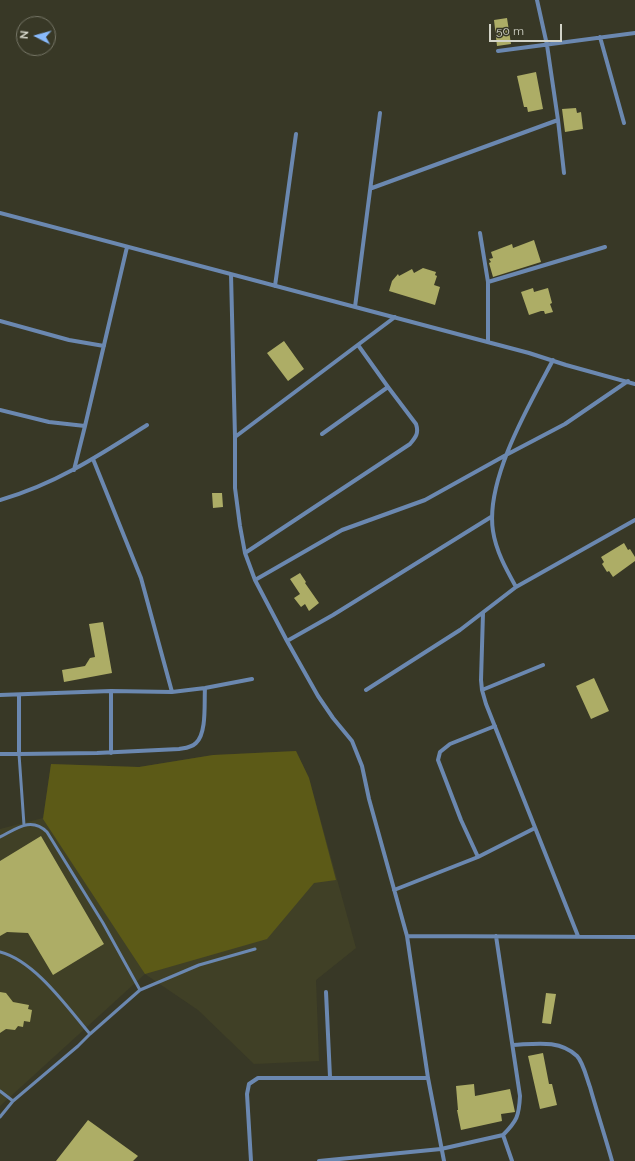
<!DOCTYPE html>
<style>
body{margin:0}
#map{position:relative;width:635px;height:1161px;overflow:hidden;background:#383826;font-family:Raleway,sans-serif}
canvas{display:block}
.north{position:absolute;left:16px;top:16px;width:40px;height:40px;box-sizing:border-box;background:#383826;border:1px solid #767667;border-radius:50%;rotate:276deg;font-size:11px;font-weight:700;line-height:16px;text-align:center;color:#d3d4c8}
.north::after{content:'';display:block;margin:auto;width:14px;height:18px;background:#88bafc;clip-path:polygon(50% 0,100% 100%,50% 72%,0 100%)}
.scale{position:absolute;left:489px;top:24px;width:73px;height:18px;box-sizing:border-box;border:2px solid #d3d4c8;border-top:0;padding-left:5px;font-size:12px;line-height:14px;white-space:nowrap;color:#d3d4c8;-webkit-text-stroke:3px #383826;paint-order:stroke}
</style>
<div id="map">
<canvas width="635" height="1161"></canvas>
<div class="north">N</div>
<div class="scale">50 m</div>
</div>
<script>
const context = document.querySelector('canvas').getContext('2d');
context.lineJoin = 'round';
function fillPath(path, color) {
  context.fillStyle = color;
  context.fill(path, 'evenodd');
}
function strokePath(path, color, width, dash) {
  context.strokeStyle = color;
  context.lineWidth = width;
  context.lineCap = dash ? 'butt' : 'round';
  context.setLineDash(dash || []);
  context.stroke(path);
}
const built = new Path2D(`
 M296,751L309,778L356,948L316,980L319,1061L254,1064L198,1010L145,974L0,1106V829L43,818L51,764L139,767L213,755Z`);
const green = new Path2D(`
 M296,751L309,778L336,880L314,883L267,939L145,974L43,819L51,764L139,767L213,755Z`);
const building = new Path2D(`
 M507,18L511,44L497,46L494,20Z
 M536,72L543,109L528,112L527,107H524L517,76Z
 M576,108L577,113L581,112L583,129L565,132L562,109Z
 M534,240L541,262L493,277L489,263L491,262L489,259L493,258L491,252L512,244L513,248Z
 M423,268L436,272L435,275L437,276L434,285L440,287L435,305L389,291L392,281L398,274L399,276L412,269L414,273Z
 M533,288L534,292L548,288L552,303L550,304L553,312L545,314L544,311H541L529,315L521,292Z
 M284,341L304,369L288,381L267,353Z
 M212,493H222L223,507L213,508Z
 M624,543L628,550L630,549L635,557V561L613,577L609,571L607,572L602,564L604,562L601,557Z
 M300,573L306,582L305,583L319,603L309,611L305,604L301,607L294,598L300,594L290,579Z
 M103,622L112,673L64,682L62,670L85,666L90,658L95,657L89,624Z
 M594,678L609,711L591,719L576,686Z
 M41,836L104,944L53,975L28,933L7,932L0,936V861Z
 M0,992L6,993L13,1002L29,1005L28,1009L32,1010L30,1022L24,1021L23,1027L18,1026L15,1030L6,1029L0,1033Z
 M546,993L556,994L551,1024L542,1023Z
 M543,1053L549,1084H552L557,1105L540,1109L528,1056Z
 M474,1084L475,1096L510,1089L515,1112L501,1114L502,1121L461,1130L457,1110H458L456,1086Z
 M88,1120L138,1156L133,1161H56Z`);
const lane = new Path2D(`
 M19,754L24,825
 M0,837C16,829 31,816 47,832L103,923L140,990
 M0,952C35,961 67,1007 90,1034
 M0,1091L13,1101
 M0,1117L13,1101L78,1046L90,1034L140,990L199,965L255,949`);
const street = new Path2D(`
 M537,0L547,45L558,120
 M600,37L624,123
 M498,51L635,33
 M372,188L558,120L564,173
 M0,213L529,353L566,365L635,384
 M480,233L488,282V342
 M231,274L235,437
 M488,282L605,247
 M275,286L296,134
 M355,307L380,113
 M395,317L235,437V488L240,526L245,553L255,580L287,641L318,696L333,718L352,741L362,766L369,799L407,936L428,1078L444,1161
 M0,321L69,340L104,346
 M0,410L49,422L85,426
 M322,434L388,387
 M93,459L141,578L172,692
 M74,470L85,426L127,247
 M0,500C54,485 100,455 147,425
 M245,553L410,444C416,437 419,433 416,424L388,387L358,345
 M255,580L342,530L425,500L506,455L565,424L628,381
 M516,587C506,569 496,551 493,531C485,480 529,405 553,360
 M483,613L481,680L482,690L486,704L578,936
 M287,641L333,615L491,517
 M366,690L460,630L516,587L635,520
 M482,690L543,665
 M0,695L111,691L172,692L205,688L252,679
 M19,695V754L97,753L179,749C185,748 191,748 196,743C207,733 204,703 205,688
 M111,753V691
 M0,754H19
 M478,857L461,820L438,760L440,752L450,744L495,726
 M394,890L478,857L535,828
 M407,936L635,937
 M496,936L520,1096C519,1116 517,1121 503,1135L512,1161
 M326,992L330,1077
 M513,1045C535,1044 559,1039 577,1056C583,1062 587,1079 590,1087C597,1112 605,1136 612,1161
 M251,1161L247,1094L249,1084L258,1078H428
 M319,1161L441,1149L503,1135`);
fillPath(built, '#404026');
fillPath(green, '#5c5a17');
fillPath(building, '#adad66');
strokePath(lane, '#6b88b0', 3);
strokePath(street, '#6b88b0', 4);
</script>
